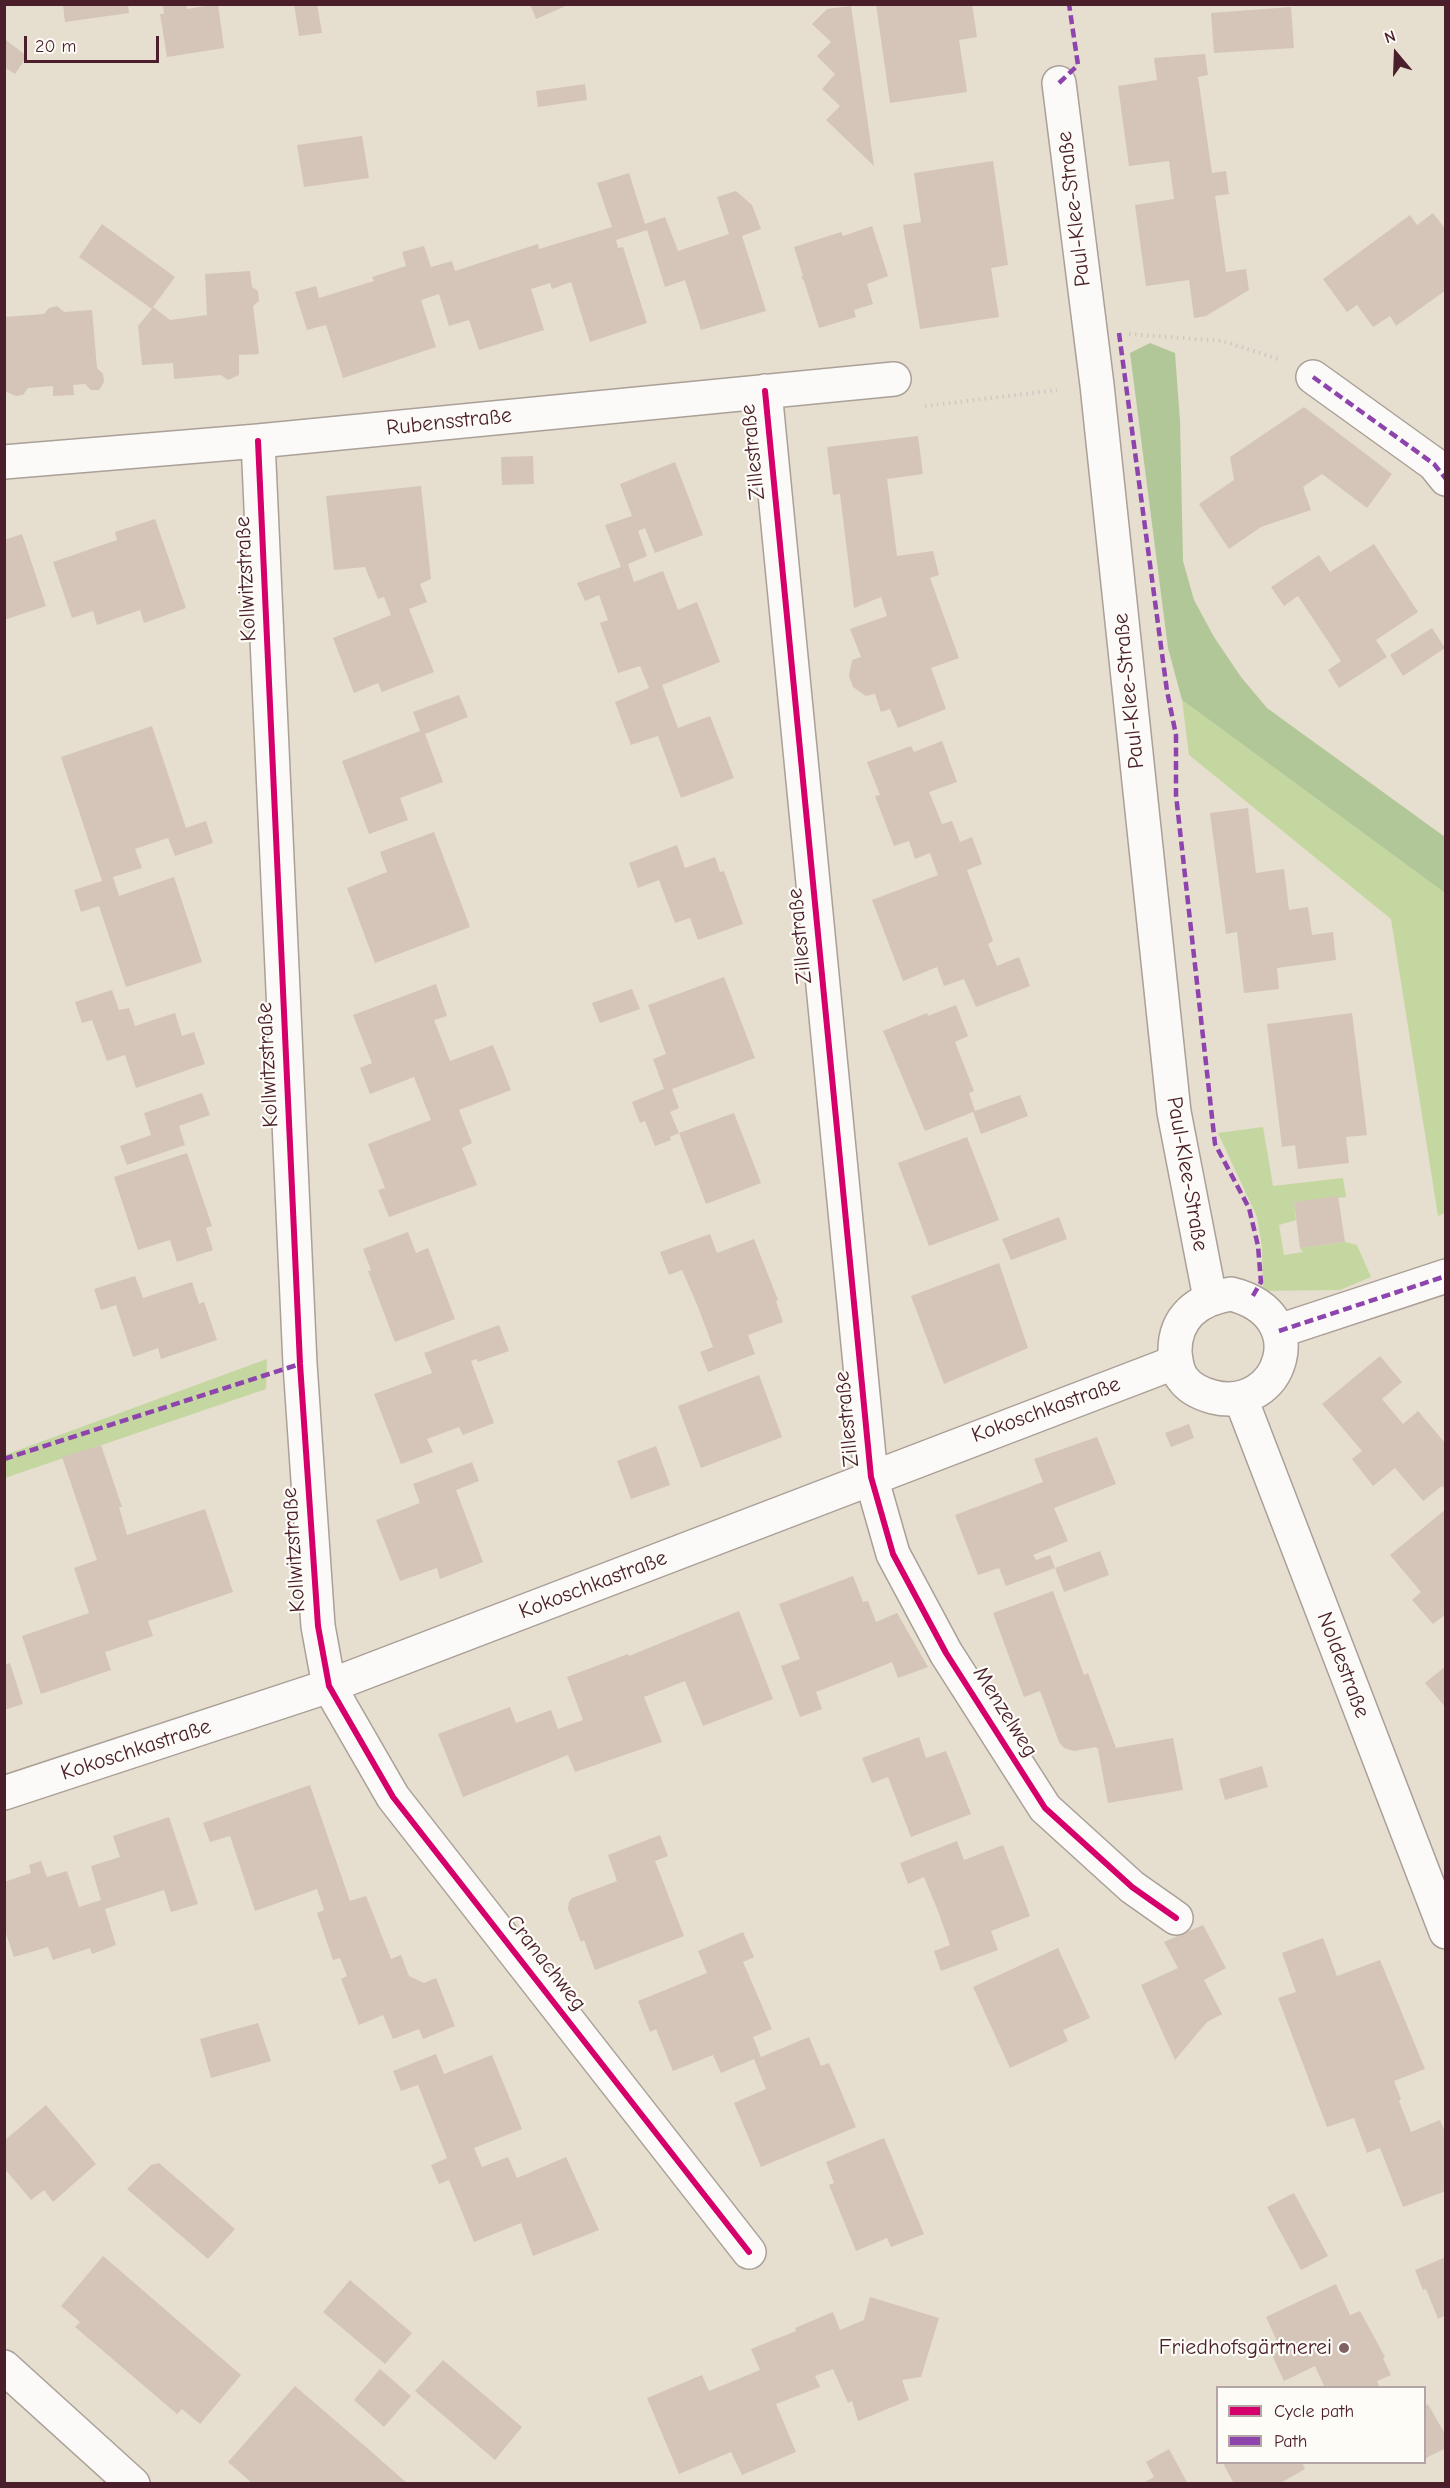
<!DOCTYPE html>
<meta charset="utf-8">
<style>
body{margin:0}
#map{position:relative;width:1450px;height:2488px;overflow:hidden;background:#e6dece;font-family:"Comic Neue",sans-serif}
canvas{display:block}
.frame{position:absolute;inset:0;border:6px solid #4a1f2b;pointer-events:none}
.legend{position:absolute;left:1216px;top:2386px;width:210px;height:78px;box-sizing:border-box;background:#fdfcf7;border:2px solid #b5a4a5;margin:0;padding:8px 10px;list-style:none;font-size:18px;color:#4a1f2b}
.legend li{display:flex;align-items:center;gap:12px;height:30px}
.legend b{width:30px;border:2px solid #b5a4a5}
.north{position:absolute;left:1366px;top:24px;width:60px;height:60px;-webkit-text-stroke:4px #fdfcf7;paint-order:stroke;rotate:341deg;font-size:16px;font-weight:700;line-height:24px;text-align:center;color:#4a1f2b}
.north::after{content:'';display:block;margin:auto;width:21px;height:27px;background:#4a1f2b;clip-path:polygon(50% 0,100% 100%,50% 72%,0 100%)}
.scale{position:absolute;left:24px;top:36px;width:135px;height:27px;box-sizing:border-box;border:3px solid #4a1f2b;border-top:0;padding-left:8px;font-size:18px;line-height:21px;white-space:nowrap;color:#4a1f2b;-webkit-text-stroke:4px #fdfcf7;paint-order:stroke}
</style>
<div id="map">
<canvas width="1450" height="2488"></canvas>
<div class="frame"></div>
<ul class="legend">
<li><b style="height:8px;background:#d6006c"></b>Cycle path</li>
<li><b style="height:8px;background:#8e44ad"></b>Path</li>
</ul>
<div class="north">N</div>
<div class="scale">20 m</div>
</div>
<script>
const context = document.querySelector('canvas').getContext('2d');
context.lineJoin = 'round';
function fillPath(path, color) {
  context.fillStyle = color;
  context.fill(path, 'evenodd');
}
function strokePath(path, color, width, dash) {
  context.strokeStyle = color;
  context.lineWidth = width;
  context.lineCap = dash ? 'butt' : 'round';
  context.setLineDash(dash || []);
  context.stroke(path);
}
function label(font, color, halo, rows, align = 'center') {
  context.font = font + ' "Comic Neue",sans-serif';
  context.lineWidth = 4.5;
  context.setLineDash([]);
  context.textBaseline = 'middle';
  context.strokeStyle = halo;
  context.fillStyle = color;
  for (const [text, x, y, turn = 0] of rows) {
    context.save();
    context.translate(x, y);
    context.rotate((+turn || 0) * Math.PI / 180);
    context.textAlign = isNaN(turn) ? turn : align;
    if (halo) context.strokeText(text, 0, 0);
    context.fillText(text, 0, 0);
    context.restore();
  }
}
const green = new Path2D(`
 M1182,700L1445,893V1213L1438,1216L1391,919L1189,755Z
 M1263,1127L1273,1186L1343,1178L1346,1197L1294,1203L1296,1220L1279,1225L1284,1255L1303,1252L1300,1248L1345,1242L1357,1245L1371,1277L1340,1290L1263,1291L1262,1247L1257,1217L1218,1133Z
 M267,1359L266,1389L5,1478V1455Z`);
const forest = new Path2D(`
 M1150,343L1175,353L1180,421L1183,561L1194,600L1214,637L1241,677L1267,708L1445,837V893L1182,700L1168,648L1130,353Z`);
const building = new Path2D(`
 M63,4H128L129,13L65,22Z
 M218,4L224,48L167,57L160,14H164L163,5H186L187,9Z
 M294,4H317L322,33L299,36Z
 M530,4H568V5L536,19Z
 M876,4H972L977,37L959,40L967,92L890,103Z
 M851,6L874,166L826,120L840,106L822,89L835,74L817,56L831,42L812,24L827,9Z
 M1291,7L1294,48L1214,53L1211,13Z
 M4,35L7,41L27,56L15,74L4,67Z
 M1205,54L1208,75L1198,77L1212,173L1226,171L1229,194L1215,196L1226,272L1246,269L1249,290L1206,316L1194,318L1189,280L1146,286L1135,205L1174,199L1169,161L1129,166L1118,86L1157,80L1154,58Z
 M585,84L587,100L538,107L536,91Z
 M362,136L369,178L304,187L297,145Z
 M993,161L1008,265L991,268L999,317L920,329L903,225L921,222L914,173Z
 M629,173L645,224L665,217L678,251L729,234L717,197L736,191L752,205L761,229L742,236L766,311L701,330L685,280L665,287L647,230L616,240L618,248L623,247L647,323L590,342L571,282L552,289L550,283L531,289L544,330L479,350L469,320L449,326L439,294L421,300L436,347L343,378L326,325L307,330L295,292L316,286L319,298L374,281L372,277L406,266L402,252L424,246L431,267L452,261L455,271L538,244L539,249L612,227L597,183Z
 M1433,213L1446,230V290L1396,326L1390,316L1373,327L1357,305L1347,312L1323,279L1410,215L1417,225Z
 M102,224L175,277L153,307L170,320L207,315L205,274L250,271L252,287L258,291L259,301L253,306L259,354L239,355V375L228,380L221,375L174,379L173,363L142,365L138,326L152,309L79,257Z
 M872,226L888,276L867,284L873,304L854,310L856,317L819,328L804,281L801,277L803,276L794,247L841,232L843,236Z
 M57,306L64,312L92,310L97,368L103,374L104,382L99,390H91L85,384L73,385L74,395L53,396V386L28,388L23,395L16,396L4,391V317L44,314L49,308Z
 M1304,407L1392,474L1367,508L1322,474L1303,487L1311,510L1261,527L1229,549L1199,504L1234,480L1230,457Z
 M918,436L923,474L887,479L897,556L933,551L939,575L930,578L959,658L931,668L946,709L898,728L890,709L881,712L875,694L866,696L853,687L849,676L852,660L861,657L850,629L887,616L881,597L854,608L840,494L833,495L827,447Z
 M533,456L534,484L502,485L501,457Z
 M675,462L703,535L655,553L645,528L638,531L647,556L628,564L634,582L663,571L678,610L697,602L720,662L662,685L678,728L710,716L734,778L681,798L658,736L631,745L615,702L649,688L640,666L618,673L600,623L608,620L599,595L585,601L577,583L621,567L605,525L632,516L620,484Z
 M421,486L431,579L420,584L427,602L409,609L434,672L382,692L378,683L354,693L333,638L391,615L384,597L378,599L365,567L334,570L326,496Z
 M155,519L186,608L144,623L140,610L97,625L93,611L72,618L53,562L117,540L115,532Z
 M22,534L46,606L4,620V540Z
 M1374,544L1418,612L1376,640L1387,657L1339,688L1328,670L1341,661L1298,596L1284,606L1271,587L1319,555L1330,572Z
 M1432,628L1445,648L1403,676L1390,655Z
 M459,695L468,717L425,734L443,782L400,798L408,820L369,834L342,761L420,731L413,712Z
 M152,726L186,828L206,821L213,843L175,856L168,838L135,849L142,868L113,877L119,896L174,877L202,962L126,987L99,906L81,912L74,890L102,881L61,757Z
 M942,741L957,782L929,792L942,824L952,821L960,842L972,837L982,864L967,870L993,941L988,944L997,966L1019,957L1030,986L976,1007L964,979L944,986L937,967L903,981L872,900L938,875L930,853L915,859L909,841L894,846L875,796L880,795L867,762L911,746L914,752Z
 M1248,808L1256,873L1284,869L1289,910L1308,907L1312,935L1333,932L1336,960L1277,968L1279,989L1244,993L1237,932L1226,934L1210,813Z
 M434,832L470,927L375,963L347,888L387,872L380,852Z
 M677,845L685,868L715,857L720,872L724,871L743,924L698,940L690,918L675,923L659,880L638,888L629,863Z
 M724,977L755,1058L672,1089L679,1108L670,1112L679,1133L670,1137L671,1140L655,1146L645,1121L640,1123L632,1102L664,1089L653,1059L666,1054L648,1005Z
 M436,984L447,1016L434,1020L450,1061L493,1045L511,1090L459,1110L472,1143L462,1148L477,1185L389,1217L378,1190L385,1188L368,1144L431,1120L414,1077L370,1094L360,1068L372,1063L353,1015Z
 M632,989L640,1009L600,1023L592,1003Z
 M112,990L119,1010L129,1008L135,1026L175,1013L182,1036L194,1032L205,1064L136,1088L125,1055L107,1061L92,1020L82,1023L75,1002Z
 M956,1005L968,1036L955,1042L974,1091L969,1093L975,1111L1020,1095L1028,1116L981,1134L973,1112L925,1131L883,1031L927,1013L928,1016Z
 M1352,1013L1367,1135L1346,1137L1349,1163L1298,1169L1295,1145L1282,1147L1267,1024Z
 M202,1093L210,1115L179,1126L185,1145L127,1165L120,1146L151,1135L144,1113Z
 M734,1113L761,1183L706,1204L679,1133Z
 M967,1137L999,1220L929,1246L898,1163Z
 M187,1153L212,1226L206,1228L213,1250L177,1262L170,1240L138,1250L114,1177Z
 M1338,1196L1345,1242L1300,1248L1294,1202Z
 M1059,1217L1067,1239L1011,1260L1002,1239Z
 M408,1232L416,1253L428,1248L455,1319L395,1342L368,1271L371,1270L363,1249Z
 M710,1234L717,1253L754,1239L778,1300L776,1301L783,1322L748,1335L755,1354L708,1372L700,1352L713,1347L698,1307L682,1270L669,1275L660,1252Z
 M999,1263L1028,1348L944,1384L911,1296Z
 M135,1276L143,1298L192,1282L199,1304L204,1302L217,1340L161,1359L158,1348L133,1357L116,1305L101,1310L94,1289Z
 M499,1325L509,1351L478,1362L476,1359L471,1361L494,1423L463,1435L459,1427L427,1439L433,1452L401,1464L374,1394L432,1373L424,1353Z
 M1380,1356L1402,1382L1382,1399L1403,1424L1418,1411L1446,1444V1490L1442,1486L1423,1501L1395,1468L1373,1486L1352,1459L1362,1451L1322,1404Z
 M759,1375L782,1437L701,1468L678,1406Z
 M1189,1424L1194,1438L1171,1447L1165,1433Z
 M1097,1437L1116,1484L1054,1508L1068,1541L1033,1555L1036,1560L1050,1555L1055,1568L1006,1586L999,1568L978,1575L955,1515L1043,1482L1034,1459Z
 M101,1445L122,1507H119L127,1535L205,1509L233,1592L148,1621L153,1636L105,1652L111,1670L41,1694L22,1636L89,1613L74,1568L97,1560L62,1457Z
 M656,1446L670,1485L631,1499L617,1461Z
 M472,1462L479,1481L456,1490L483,1562L440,1579L437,1568L400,1581L376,1520L420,1503L413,1484Z
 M1446,1509V1614L1433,1624L1412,1600L1421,1592L1390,1555Z
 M1100,1551L1109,1575L1064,1592L1055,1568Z
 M853,1576L863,1602L868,1601L876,1622L897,1613L928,1667L898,1678L892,1662L855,1677L816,1692L822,1709L800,1717L781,1666L800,1659L779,1604Z
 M1053,1591L1084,1675L1088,1673L1116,1748L1173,1738L1183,1790L1108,1803L1098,1749L1096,1747L1074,1751L1064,1748L1059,1742L1040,1691L1024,1697L993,1613Z
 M739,1611L773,1699L703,1726L685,1681L644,1697L662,1742L575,1772L568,1755L463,1797L438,1734L510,1707L516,1723L551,1710L558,1729L583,1720L567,1677L628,1654L629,1656Z
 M10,1663L23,1704L4,1710V1665Z
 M1446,1666V1708L1425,1683Z
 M919,1737L926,1758L946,1751L971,1814L911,1837L888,1777L872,1783L862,1758Z
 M1262,1766L1268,1787L1225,1800L1219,1779Z
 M310,1785L350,1901L366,1896L391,1959L401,1955L409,1976L424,1983L436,1978L455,2026L423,2039L419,2029L393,2039L383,2015L359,2025L341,1979L347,1976L340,1958L333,1960L317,1913L324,1910L317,1889L255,1911L230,1836L210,1842L203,1823Z
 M169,1817L198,1904L171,1912L164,1890L105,1909L116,1945L92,1954L90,1948L53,1960L48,1947L14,1957L4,1928V1882L31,1873L29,1865L41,1861L47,1877L67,1871L79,1907L101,1900L91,1866L120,1857L113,1836Z
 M660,1835L668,1856L655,1861L684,1936L595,1970L584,1940L581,1942L568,1909L569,1902L572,1898L617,1881L608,1855Z
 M957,1841L964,1860L1003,1845L1030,1916L991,1931L998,1950L941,1971L934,1951L950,1945L938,1911L924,1877L908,1884L900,1863Z
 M1203,1925L1226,1968L1204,1980L1222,2014L1207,2022L1175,2060L1141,1985L1178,1968L1164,1942Z
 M743,1932L754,1957L743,1962L772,2029L753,2037L761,2057L809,2037L821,2066L829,2063L856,2127L761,2167L734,2103L766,2089L754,2059L721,2073L713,2055L673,2071L656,2029L650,2032L638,2001L707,1973L698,1951Z
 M1323,1938L1337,1976L1380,1960L1425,2069L1394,2081L1401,2099L1399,2101L1411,2132L1440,2120L1446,2134V2191L1403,2207L1380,2148L1367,2153L1354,2118L1327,2127L1278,1998L1296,1992L1282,1953Z
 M1058,1948L1090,2018L1063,2030L1068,2041L1010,2068L973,1987Z
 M258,2023L271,2061L211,2078L200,2039Z
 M436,2054L444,2074L492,2055L522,2129L474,2148L482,2167L508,2157L517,2178L566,2157L599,2230L533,2256L521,2223L474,2242L449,2180L439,2184L431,2165L447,2158L418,2085L401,2091L393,2071Z
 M46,2105L96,2164L53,2202L44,2190L31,2200L4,2168V2141Z
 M884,2138L924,2234L891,2247L887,2238L856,2251L829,2185L834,2183L826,2162Z
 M159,2163L235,2229L208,2259L127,2189L151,2165Z
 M1294,2193L1328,2256L1301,2270L1267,2207Z
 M103,2256L241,2375L200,2424L182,2409L177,2414L75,2327L80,2322L61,2306Z
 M1446,2257V2315L1438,2319L1426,2289L1423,2290L1415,2270Z
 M350,2280L412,2333L385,2364L323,2312Z
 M1336,2284L1350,2315L1360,2311L1385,2357L1383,2358L1391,2375L1377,2381L1380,2388H1325L1315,2366L1284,2381L1272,2355L1281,2350L1266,2317Z
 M870,2297L939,2318L921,2377L902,2380L909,2400L858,2421L852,2401L848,2403L833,2369L815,2376L820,2387L776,2404L796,2452L742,2475L731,2452L679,2474L647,2398L702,2375L709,2391L760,2370L751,2349L796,2331L795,2328L833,2312L840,2330L864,2320Z
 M443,2360L522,2427L495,2460L415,2391Z
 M380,2369L411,2396L384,2427L354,2400Z
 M295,2386L366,2447L408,2484H253L228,2462Z
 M1428,2404L1446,2436V2448L1426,2458L1425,2406Z
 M1169,2449L1188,2484H1141L1154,2477L1146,2462Z
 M1223,2463H1302L1305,2469L1279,2484H1234Z`);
const path = new Path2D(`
 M1129,334L1223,341L1278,359
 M925,406L1057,390`);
const minor = new Path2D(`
 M1059,83L1097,385L1174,1112L1210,1298
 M1313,377L1434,464L1446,479
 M765,391L871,1477L893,1554L946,1653L1045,1808L1132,1887L1176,1918
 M258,441L300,1364L318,1626L329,1686L393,1797L749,2252
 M4,462L258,441L894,379
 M1231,1294C1316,1315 1281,1414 1213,1397C1202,1394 1190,1389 1183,1379C1177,1372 1176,1361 1175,1353C1174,1317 1198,1299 1231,1294Z
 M1279,1331L1446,1276
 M1241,1399L1446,1932
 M4,1793L329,1686L1176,1362
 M4,2367L133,2484`);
const quiet = new Path2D(`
 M1059,83L1078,65L1069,4
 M1119,333L1167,691L1176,735V795L1215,1144L1249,1208L1258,1246L1261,1282L1251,1299
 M1313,377L1434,464L1446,479
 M1279,1331L1446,1276
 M4,1459L300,1364`);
const cycleway = new Path2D(`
 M765,391L871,1477L893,1554L946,1653L1045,1808L1132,1887L1176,1918
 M258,441L300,1364L318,1626L329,1686L393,1797L749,2252`);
const markers = [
 [1344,2348,6,"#816264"]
];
const streetNames = [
 ["Paul-Klee-Straße",1074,209,-97],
 ["Rubensstraße",449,422,-6],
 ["Zillestraße",753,452,-96],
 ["Kollwitzstraße",246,579,-93],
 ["Paul-Klee-Straße",1129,691,-96],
 ["Zillestraße",800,936,-96],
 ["Kollwitzstraße",268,1065,-93],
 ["Paul-Klee-Straße",1187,1174,80],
 ["Kokoschkastraße",1046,1410,-20],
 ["Zillestraße",847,1419,-96],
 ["Kollwitzstraße",294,1550,-94],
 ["Kokoschkastraße",593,1585,-21],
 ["Noldestraße",1343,1665,69],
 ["Menzelweg",1005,1712,58],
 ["Kokoschkastraße",136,1750,-18],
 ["Cranachweg",546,1963,52]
];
const poiNames = [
 ["Friedhofsgärtnerei",1332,2348]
];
fillPath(green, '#c5d7a1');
fillPath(forest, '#b2c798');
fillPath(building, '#d5c5b9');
strokePath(minor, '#aaa098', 36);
strokePath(path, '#cdc9c6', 4, [1.5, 4.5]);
strokePath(minor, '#fbfaf8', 33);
strokePath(quiet, '#8e44ad', 4.5, [9, 4.5]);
strokePath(cycleway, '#d6006c', 6);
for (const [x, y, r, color] of markers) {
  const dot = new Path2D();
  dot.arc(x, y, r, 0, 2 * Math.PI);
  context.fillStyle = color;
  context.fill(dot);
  strokePath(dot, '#fdfcf7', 2);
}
label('22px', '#4a1f2b', '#fdfcf7', streetNames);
label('22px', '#4a1f2b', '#fdfcf7', poiNames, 'right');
</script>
